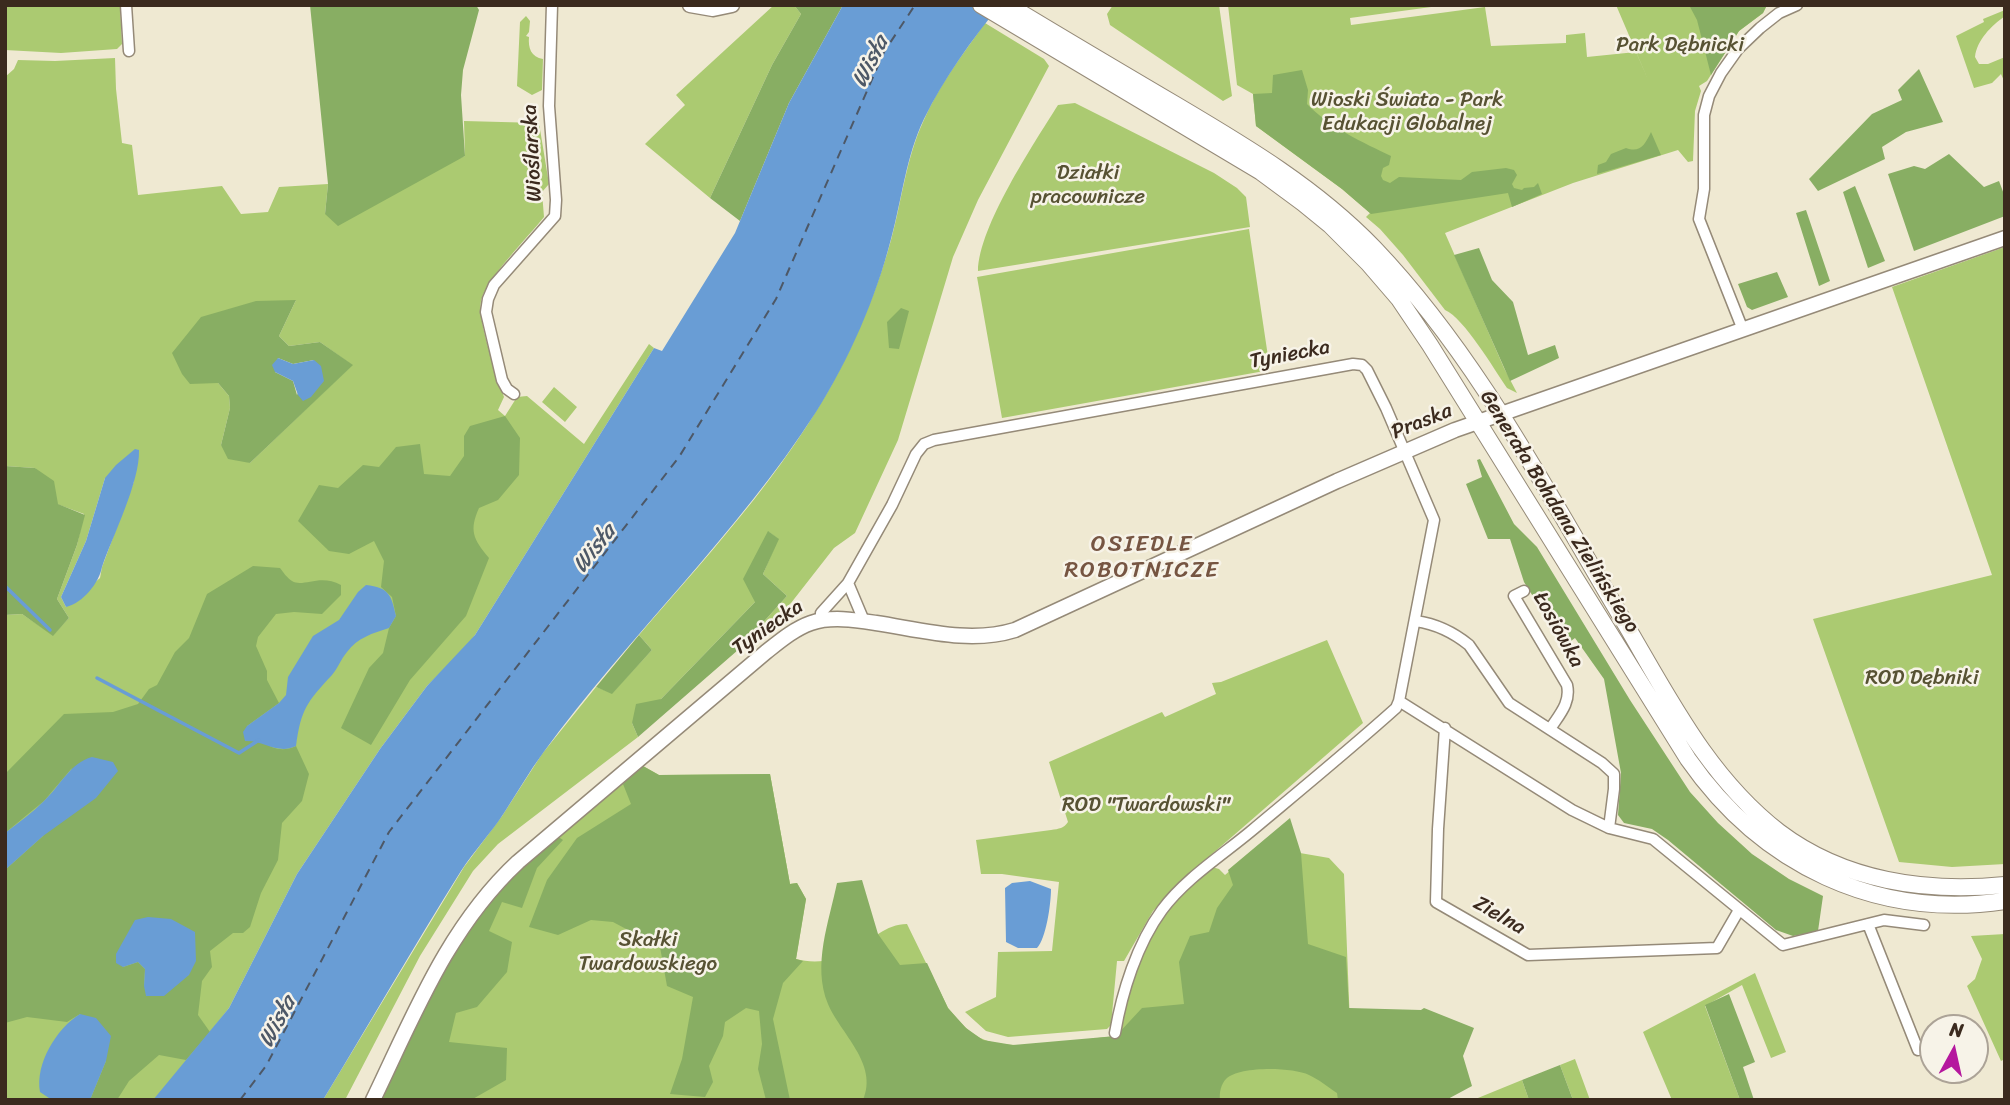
<!DOCTYPE html>
<meta charset="utf-8">
<style>
body{margin:0}
#map{position:relative;width:2010px;height:1105px;overflow:hidden;background:#efe9d2;font-family:Sriracha,sans-serif}
canvas{display:block}
.frame{position:absolute;inset:0;border:7px solid #3b2a1e;pointer-events:none}
.north{position:absolute;left:1919px;top:1014px;width:70px;height:70px;box-sizing:border-box;background:#f7f3e8;border:2px solid #aca397;border-radius:50%;rotate:8deg;font-size:19px;font-weight:700;line-height:28px;text-align:center;color:#3b2a1e}
.north::after{content:'';display:block;margin:auto;width:24px;height:32px;background:#b5179e;clip-path:polygon(50% 0,100% 100%,50% 72%,0 100%)}
</style>
<div id="map">
<canvas width="2010" height="1105"></canvas>
<div class="frame"></div>
<div class="north">N</div>
</div>
<script>
const context = document.querySelector('canvas').getContext('2d');
context.lineJoin = 'round';
function fillPath(path, color) {
  context.fillStyle = color;
  context.fill(path, 'evenodd');
}
function strokePath(path, color, width, dash) {
  context.strokeStyle = color;
  context.lineWidth = width;
  context.lineCap = dash ? 'butt' : 'round';
  context.setLineDash(dash || []);
  context.stroke(path);
}
function label(font, color, halo, rows, align = 'center') {
  context.font = font + ' Sriracha,sans-serif';
  context.lineWidth = 5;
  context.setLineDash([]);
  context.textBaseline = 'middle';
  context.strokeStyle = halo;
  context.fillStyle = color;
  for (const [text, x, y, turn = 0] of rows) {
    context.save();
    context.translate(x, y);
    context.rotate((+turn || 0) * Math.PI / 180);
    context.textAlign = isNaN(turn) ? turn : align;
    if (halo) context.strokeText(text, 0, 0);
    context.fillText(text, 0, 0);
    context.restore();
  }
}
const green = new Path2D(`
 M5,5H120L122,44L117,49L61,53L5,50Z
 M774,5H794L801,14L772,65L710,198L645,144L685,105L676,95Z
 M1113,5H1219L1232,96L1223,101L1110,25L1107,14Z
 M1228,5H1446L1350,18L1351,25L1485,7L1491,46L1566,43V35L1585,33L1587,57L1636,52L1649,82L1616,5H1767L1763,13L1739,31L1707,81L1699,86L1701,91L1695,111L1693,161L1688,162L1678,150L1573,183L1445,233L1504,368L1517,393L1507,388C1494,369 1464,318 1445,310L1403,255L1380,229L1366,217L1370,213L1342,189L1256,126L1253,94L1237,85Z
 M2005,10V16C1991,26 1977,40 1975,57L1979,64H1988L2005,57V83L2001,74L1992,83L1974,88L1956,36L1984,22L1983,19Z
 M526,16L530,21L529,32L526,36L529,37C528,48 531,57 543,59L542,90L532,95L517,86L520,22Z
 M985,23L1044,59L1049,66L978,200L953,257L898,440L855,533L834,548L791,603L738,650L787,596L763,574L778,539L769,532L755,602L661,699L632,723L638,737L498,844L473,871L420,956L345,1100H323L464,867L502,816L542,754L596,687L612,693L652,650L639,635C716,546 799,457 850,349C866,315 881,277 891,240C902,200 906,159 923,122C938,86 963,54 985,23Z
 M115,58L116,89L122,143L132,145L138,195L222,186L241,214L268,212L279,187L328,184L325,214L465,156L464,121L539,123L549,184L542,192L544,217C529,236 486,279 481,301C477,319 497,377 504,397L498,410L505,416L517,397L527,396L584,444L649,344L654,348L475,635L466,647L427,686L380,749L297,874L229,1008L157,1100H5V615L22,614L53,635L69,618L57,599L77,545L84,514L57,504L35,468L5,466V77L14,69L18,60L55,61ZM296,300L279,336L289,346L320,342L352,365L250,463L221,445L230,408L229,396L218,383ZM105,478L134,481L102,567L100,578L66,607L61,597L86,541Z
 M1075,103L1214,173L1237,188L1246,197L1250,227L978,271C979,226 1033,145 1058,105Z
 M1249,229L1270,370L1002,418L977,277Z
 M2005,247V864L1952,867L1899,862L1813,619L1992,575L1892,287Z
 M554,387L577,407L565,422L542,402Z
 M1327,640L1363,723L1211,855L1153,911L1124,961H1117L1111,1025L1107,1029L1008,1037L986,1031L965,1012L996,997L998,952L1052,951L1059,882L1002,874H981L976,840L1051,830C1059,829 1064,828 1068,822L1049,762L1162,712L1165,717L1216,694L1212,683L1221,682Z
 M643,766L659,775L770,774L790,884L797,883L806,899L796,959C814,964 838,961 854,951C871,940 886,924 907,924L948,1008C958,1020 969,1034 985,1040C1014,1052 1083,1039 1116,1036C1124,999 1140,947 1162,916C1176,897 1195,882 1212,867L1219,869L1225,875L1289,820L1300,853L1329,858L1344,874L1353,1100H382L443,969L557,836Z
 M2005,934V1059L2001,1061L1967,986L1975,979L1982,959L1971,936Z
 M1755,973L1786,1052L1771,1058L1742,985L1705,1006L1740,1100H1672L1643,1032Z
 M1575,1059L1590,1100H1573L1560,1065Z
 M1522,1080L1529,1100H1473Z`);
const forest = new Path2D(`
 M310,5H476L479,10L463,70L461,95L465,156L338,226L325,214L328,184Z
 M794,5H843L789,103L740,221L710,198L772,65L801,14Z
 M1689,5H1767L1763,13L1739,31L1711,75L1697,20Z
 M1919,69L1943,122L1906,132L1882,147L1885,159L1818,191L1809,179L1872,114L1902,100L1898,90Z
 M1302,70L1308,90L1307,104C1329,127 1364,143 1391,156L1389,165L1383,168L1381,176L1383,180L1390,183L1399,177L1461,180L1472,172L1506,168L1514,170L1517,175L1512,184L1514,188L1522,190L1524,188L1534,187L1538,183L1542,194L1512,207L1508,193L1371,214L1342,189L1256,126L1253,94L1272,93L1273,75Z
 M1651,132L1661,155L1597,174L1598,165L1606,162L1611,154L1626,148C1640,153 1645,145 1651,132Z
 M1949,154L1984,187L1999,181L2005,197V216L1914,251L1888,174L1914,166L1925,169Z
 M1855,186L1885,261L1868,268L1843,192Z
 M1806,210L1830,281L1819,286L1796,213Z
 M1479,248L1492,280L1513,302L1528,355L1555,345L1559,358L1510,381L1454,255Z
 M1777,272L1788,297L1752,310L1747,307L1738,284Z
 M296,300L279,336L289,346L320,342L353,365L250,463L228,459L221,445L230,408L229,396L218,383L190,384L182,374L172,353L201,317L256,301ZM278,358L293,364L314,360L297,395L293,381L275,372Z
 M901,308L909,311L899,349L889,348L887,322Z
 M505,416L520,438L519,475L498,500L479,508C469,530 473,539 489,558L466,616L410,680L371,745L341,728L369,668L383,653L389,628L396,616L392,597L381,587L384,561L374,541L349,554L329,551L298,521L319,485L338,488L363,465L379,467L396,447L420,444L424,474L450,476L464,456V436L470,426Z
 M1480,459L1514,524L1537,547L1630,700L1690,792L1718,823L1752,854L1789,879L1823,896L1818,931L1793,936L1776,930L1668,840L1652,829L1624,823L1618,815L1621,773L1604,679L1575,638L1564,646L1524,582L1510,539H1488L1466,484L1482,477L1477,460Z
 M5,466L35,468L54,481L58,504L85,515L77,545L57,599L69,618L53,636L22,614L5,615Z
 M768,531L779,539L763,574L787,596L738,650L638,737L632,723L636,704L661,699L755,602L743,579Z
 M253,566L280,568C283,572 287,578 292,581C303,588 320,573 341,585V595L322,614L294,612L276,614L258,637L256,646L267,671V680L279,703L247,726C260,741 275,756 296,746L309,774L302,801L282,823L278,860L261,893L250,927L243,933H233L210,951L212,967L202,981L198,1015L210,1032L186,1060L159,1055L129,1081L117,1100H90L106,1061L80,1014L67,1022L27,1017L5,1023V870L43,836L72,768L44,801L5,833V774L64,714L113,712L138,704L149,689L157,685L175,652L189,638L207,594ZM116,954L189,975L144,986L145,969L138,962L123,967Z
 M639,635L652,650L612,694L596,687Z
 M643,766L659,775L770,774L790,884L797,883L806,899L796,959L803,961L783,983L773,1019L790,1100H766L758,1069L762,1044L759,1011L746,1008L725,1022L723,1036L709,1066L713,1082L705,1097L670,1094L682,1059L693,997L667,986L660,947L613,922L591,920L558,935L529,927L547,880L577,838L631,804L623,784Z
 M1290,818L1301,853L1308,944L1346,957L1349,1008L1421,1010L1424,1008L1474,1028L1463,1056L1472,1086L1446,1100H1338L1337,1093C1328,1087 1318,1079 1309,1075C1292,1067 1239,1066 1226,1079C1221,1084 1219,1093 1220,1100H863C879,1064 840,1033 828,1004C812,965 829,922 837,883L862,880L878,934L900,965L927,963L948,1008L966,1028L983,1040L1013,1045L1116,1036L1142,1008L1184,1004L1179,962L1190,936L1209,932L1217,908L1233,885L1228,870Z
 M557,836L563,840L537,868L522,908L502,902L489,931L512,942L507,972L477,1007L456,1013L449,1042L507,1048L506,1080L471,1100H382C412,1038 437,971 477,915C499,885 528,860 557,836Z
 M1729,994L1755,1062L1743,1067L1754,1100H1740L1705,1005Z
 M1560,1065L1573,1100H1529L1522,1080Z`);
const water = new Path2D(`
 M843,5H1000C971,41 944,78 924,119C906,156 902,199 891,239C876,298 849,360 816,412C737,535 629,635 543,753C529,772 517,793 504,813C491,833 474,851 461,871C414,946 369,1024 323,1100H153L229,1008L297,874L380,749L427,686L475,635L654,348L662,351L735,233L789,103Z
 M278,358L293,364L314,360L321,366L324,381L311,397L303,401L298,395L293,381L275,372L272,365Z
 M135,449L139,450C140,482 113,535 102,567C99,583 83,603 66,607L61,597L86,541L105,478L116,465Z
 M366,585C389,588 391,594 396,616L389,628C373,633 357,638 347,652C341,659 338,668 332,675C307,702 301,709 296,746C277,755 264,740 245,741L243,732L247,726L279,703L286,695L288,677L313,636L339,620L358,592Z
 M92,757L113,762L118,771L96,798L43,836L5,870V833C18,823 32,813 44,801C60,786 70,763 92,757Z
 M1030,881L1051,889C1051,904 1046,939 1037,948H1018L1006,942L1005,888L1012,883Z
 M148,917L171,919L195,932L196,961L189,975L164,996H146L144,986L145,969L138,962L123,967L116,963V954L135,920Z
 M80,1014L96,1018L111,1036L106,1061L90,1100H52L40,1092C35,1064 56,1029 80,1014Z`);
const stream = new Path2D(`
 M5,586L50,630
 M97,678L239,753L259,740`);
const ferry = new Path2D(`
 M240,1100L266,1066L389,832L679,457L776,299L884,52L915,5`);
const minor = new Path2D(`
 M126,5L129,51
 M1743,330L1699,219L1704,189V115L1709,96L1721,73L1738,49L1760,28L1779,13L1797,5
 M514,394L507,389L502,380L486,312L488,299L494,285L555,216L556,200L549,106L552,5
 M848,583L864,621
 M1524,591L1514,596L1567,685C1571,703 1559,715 1550,729
 M821,620V613L848,583L892,505L916,454L924,444L934,440L1353,364L1362,365L1367,370L1386,408L1434,520L1399,701L1396,708C1348,751 1299,791 1250,832C1221,856 1185,879 1162,910C1137,944 1122,992 1115,1033
 M1416,621C1436,624 1453,632 1469,645L1509,703L1602,763L1614,774V789L1609,828
 M1399,701L1572,810L1609,828L1653,839L1783,945L1884,920L1924,925
 M1445,728L1438,829L1436,902L1528,955L1717,948L1739,910
 M1868,924L1918,1050`);
const tertiary = new Path2D(`
 M690,5L713,9L732,5
 M373,1100C414,1015 448,927 518,862L766,652C780,641 794,629 811,623C831,616 856,620 876,623C922,630 970,644 1015,630L1337,481L1455,430L2005,238`);
const secondary = new Path2D(`
 M981,5L1261,172L1303,203L1330,225L1368,263L1399,299L1430,345L1688,759C1762,865 1876,920 2005,901
 M1008,5C1064,39 1120,72 1176,105C1247,147 1316,188 1374,248C1479,358 1549,496 1626,625C1670,700 1709,778 1779,832C1844,881 1926,893 2005,885`);
const parkNames = [
 ["Park Dębnicki",1680,46],
 ["Wioski Świata - Park",1407,101],
 ["Edukacji Globalnej",1407,125],
 ["Działki",1088,174],
 ["pracownicze",1088,198],
 ["ROD Dębniki",1922,679],
 ["ROD \"Twardowski\"",1146,806],
 ["Skałki",648,941],
 ["Twardowskiego",648,965]
];
const streetNames = [
 ["Wioślarska",533,153,-93],
 ["Tyniecka",1290,355,-11],
 ["Praska",1422,422,-22],
 ["Generała Bohdana Zielińskiego",1559,512,58],
 ["Tyniecka",768,628,-35],
 ["Łosiówka",1558,630,61],
 ["Zielna",1499,916,30]
];
const waterNames = [
 ["Wisła",871,62,-63],
 ["Wisła",595,549,-52],
 ["Wisła",278,1022,-62]
];
const neighbourhoodNames = [
 ["OSIEDLE",1142,545],
 ["ROBOTNICZE",1142,571]
];
fillPath(green, '#abca71');
fillPath(forest, '#88ae63');
fillPath(water, '#699dd5');
strokePath(stream, '#699dd5', 3.5);
strokePath(ferry, '#4d5867', 2, [9, 7]);
strokePath(minor, '#958a78', 13);
strokePath(tertiary, '#958a78', 17);
strokePath(secondary, '#958a78', 18);
strokePath(minor, '#fff', 10);
strokePath(tertiary, '#fff', 14);
strokePath(secondary, '#fff', 16);
label('21px', '#575233', '#f7f3e8', parkNames);
label('21px', '#3b2a1e', '#f7f3e8', streetNames);
label('italic 23px', '#4d5867', '#f7f3e8', waterNames);
context.letterSpacing = '2px';
label('23px', '#765542', '#f7f3e8', neighbourhoodNames);
context.letterSpacing = '0px';
</script>
